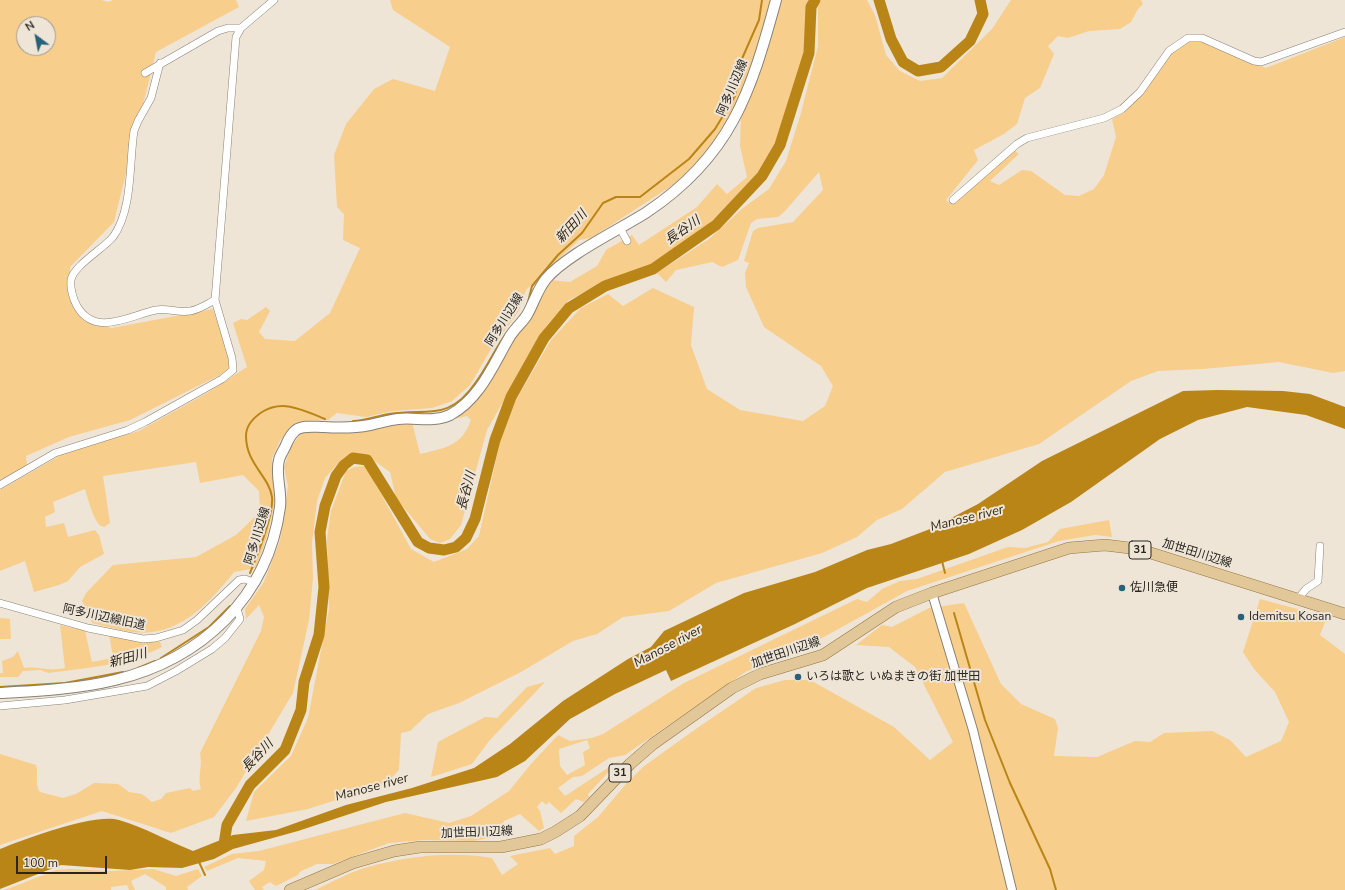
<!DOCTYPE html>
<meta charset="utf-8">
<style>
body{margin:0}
#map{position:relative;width:1345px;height:890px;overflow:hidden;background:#eee5d7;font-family:"Nunito Sans",sans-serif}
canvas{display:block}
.north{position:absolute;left:16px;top:16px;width:40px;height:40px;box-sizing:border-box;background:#eee5d7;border:1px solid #9f998e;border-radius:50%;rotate:328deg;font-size:11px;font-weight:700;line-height:16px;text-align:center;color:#292621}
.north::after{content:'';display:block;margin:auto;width:14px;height:18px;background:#27617a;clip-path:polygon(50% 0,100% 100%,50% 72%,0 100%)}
.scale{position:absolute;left:16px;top:856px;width:91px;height:18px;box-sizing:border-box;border:2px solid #292621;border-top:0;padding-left:5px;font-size:12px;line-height:14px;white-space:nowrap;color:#292621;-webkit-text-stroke:3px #eee5d7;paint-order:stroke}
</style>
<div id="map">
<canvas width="1345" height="890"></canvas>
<div class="north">N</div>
<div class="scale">100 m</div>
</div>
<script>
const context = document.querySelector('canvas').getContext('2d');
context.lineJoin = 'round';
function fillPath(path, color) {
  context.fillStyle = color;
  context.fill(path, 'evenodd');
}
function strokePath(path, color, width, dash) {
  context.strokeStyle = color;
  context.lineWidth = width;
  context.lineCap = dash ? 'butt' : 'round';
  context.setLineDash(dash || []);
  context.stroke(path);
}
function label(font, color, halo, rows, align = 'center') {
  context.font = font + ' "Nunito Sans","Noto Sans JP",sans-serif';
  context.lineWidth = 4;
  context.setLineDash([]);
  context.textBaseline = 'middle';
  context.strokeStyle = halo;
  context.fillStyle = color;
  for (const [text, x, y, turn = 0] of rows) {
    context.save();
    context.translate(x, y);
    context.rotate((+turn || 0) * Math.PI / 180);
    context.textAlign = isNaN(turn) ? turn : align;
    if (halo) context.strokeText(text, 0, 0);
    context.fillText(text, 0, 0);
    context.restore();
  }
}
const green = new Path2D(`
 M0,0H101L109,2L113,0H236L239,7L156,52L114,222L70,267L72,302L86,322L112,328L213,309L230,361L228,371L130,420L69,437L26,456L27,466L0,480ZM24,24H48V48H24Z
 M390,0H772L751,74L727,121L710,148L676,183L591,238L579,240L526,290L519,311L491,349L470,385L452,401L432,408L393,411L366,417L337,413L328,420L302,421L290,427L280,441L272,458L275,501L267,537L256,568L234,572C208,605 177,638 132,632C119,630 105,626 92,623L82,601L86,593L113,565L196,557L236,535L260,512L259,491L243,475L200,483L196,462L103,476L110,523L104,527C94,526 88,498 85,489L53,502L55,512L45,517L46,527L64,523L68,537L95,530L99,535L104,554L80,567L68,581L59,585L34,592L25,561L0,571V490L61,455L91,445L139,431L207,393L247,367L233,323L241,319L247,320L266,307L270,311L259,332L265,339L295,341L330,313L360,248L343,240L344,214L337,207L334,155L346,124L374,89L393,79L435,91L450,47L393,10Z
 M781,0H808L806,48L798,76L780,133L757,174L706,227L655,263L605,282L569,300L547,325L487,430L461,525L450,539L440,543L430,539L396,498L390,472L366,455L356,453L343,458L325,478L317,501L312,543L313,578L309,620L293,693L236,788L214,817L171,833L102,811L0,845V754L36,765C39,774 34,784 40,792L63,798L76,794L94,783L118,784L129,792L142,794L152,802L161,799L166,793L190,788L193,791L201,789C197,776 203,768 200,753L261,631L264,617L259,605L246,619L245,609L264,582L280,540L288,486L284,467L291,447L299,436L308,429L359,430L412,422L420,454C445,448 462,446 471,420L467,416L449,420L480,397L550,280L570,282L597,266L606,250L632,235L639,245L697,207L717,184L727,194L747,177L740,146L741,116L767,52Z
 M821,0H867L875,15L886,55L900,71L920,81L942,78L992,29L1011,0H1141L1143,4L1138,9L1131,22L1120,29L1089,31L1068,38L1058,36L1048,46L1054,54L1040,88L1025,98L1017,124L1004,134L974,150L978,160L946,200L951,204L961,198L1014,150L1019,154L990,181L999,185L1022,170L1031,171L1065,195L1079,196L1094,189L1104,175L1116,137L1112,119L1125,112L1142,95L1171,53L1188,40L1204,42L1266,68L1345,37V371L1333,373L1279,362L1203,369L1158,371L1131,381L1039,444L945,472L902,509L877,520L857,537L822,553L716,583L669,611L623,617L597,634L573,641L521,672L459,703L428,714L410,731L401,733L399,770L388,782L361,792L308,809L246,821L254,792L291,756L308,718L329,609L327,539L331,511L346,471L354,467L364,466L368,470L411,549L434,562L467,549L479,536L500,442L516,400L551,340L581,308L608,294L623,306L653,288L694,307L691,345L707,389L740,410L803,421L825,406L833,386L821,366L764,327L746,287L745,273L749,263L744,261L753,231L758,228L793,222L823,190L819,172L785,211L778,217L757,219L751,223L738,260L722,267L712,262L676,270L666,282L657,273L709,239L743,208L769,189L786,161L801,113L818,46V6Z
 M1109,520L1112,537L1095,535L1059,541L907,591L786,658L747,671L625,755L609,758L582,776L573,777L558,788L565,796L620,760L588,794L589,797L584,802L576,799L561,813L549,802L546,805L542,801L537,807L540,811L544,828L539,831L520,814L504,821L498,836L474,841L424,840L389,843L333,864H317L301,871L298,875L276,886L270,882L262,887L264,890H255L249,881L264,870L266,861L238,858L207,871L204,867L232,854L259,851L405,813L449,823L471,816L509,791L531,764L558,735L570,741L592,738L603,734L684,683L857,599L867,602L882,589L900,581L917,579L1008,547L1025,548L1048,542L1060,529ZM587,740L590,748L583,752L585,765L567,775L560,766L559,749Z
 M1260,599L1327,617L1320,635L1345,654V890H315C332,882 350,872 368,867C408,856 451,851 492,858L502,875L518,864L510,856L550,848L555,854L574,846V836L598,817L626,784L643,767L690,733L756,688L785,680H810L894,727L930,760L953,742L915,667L889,647L856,645L882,625L892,627L929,608L964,603L1001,684L1021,704L1055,719L1058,728L1054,756L1097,757L1135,741L1150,742L1164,733L1212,731L1230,740L1246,757L1281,741L1289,722L1275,692L1254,669L1243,652Z
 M0,618L10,619L11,639H0Z
 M60,625L85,631L92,662L113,658L109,634L160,642L162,647C127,665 87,668 48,673L41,670L23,671L18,677H0V673H3L2,661L13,657L18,651L24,668C40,666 48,672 65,668Z
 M545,682L489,741L472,764L431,777L438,742L485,717L497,718L527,687Z
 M69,869L111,871L153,869L176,876L198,869L202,876L187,887L188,890H166V887L145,874L131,881L135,890H129L127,885L111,887V890H5L56,870Z`);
const water = new Path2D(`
 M1218,390L1283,391L1310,394L1345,407V429L1306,415L1247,407L1198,420L1160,439L1071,502L1022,530L969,554L867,588L795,624L671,681L666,670L615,694L570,719L525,761L497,777L386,802L298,831L233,849L214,859L182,868L148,867L130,870L61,865L0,889V849C26,839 93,813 119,820C144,827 168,841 193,851L233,835L276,830L346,805L412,788L474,768L510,744L563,701L628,659L651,647L664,631L744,593L815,572L867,550L891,544L930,529L978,504L1042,461L1183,391Z`);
const stream = new Path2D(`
 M527,306L532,286L558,255L582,233L603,203L616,197H640L689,159L715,129L735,96L741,61L759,20L762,0
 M353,421C366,421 376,416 389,414C428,408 449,422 476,382C488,366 496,346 509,330
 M942,561L945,573
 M250,573C257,556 274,515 272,497C269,476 246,464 246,436C246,425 253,418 262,412C283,399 303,410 325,419
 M954,613L985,720L1010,783L1050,869L1056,890
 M161,658L209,627L230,606
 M138,668L155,661
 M0,687L65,683L123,672
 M199,862L205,875`);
const river = new Path2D(`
 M879,0L891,39L903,62L918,71L941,67L970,41L983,14L980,0
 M224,844L227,825L250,785L285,750L301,710L304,682L319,635L324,587L320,532L325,506L336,476L344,465L353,458L367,460L418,542L429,548L444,550L456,547L466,538L475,519L495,440L511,397L544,338L569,308L605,286L653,269L716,225L762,176L780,145L809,53L811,7L815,0`);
const minor = new Path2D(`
 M160,63L151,98L138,121L134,131C129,163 133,210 113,237C103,249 73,266 71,280C70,288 73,299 77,306C95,338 131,315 156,310C167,308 179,313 190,311C198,310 207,304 215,300
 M145,73L218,31L228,28H241
 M953,200L1017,144L1027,138L1104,118L1122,109L1140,92L1169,51L1188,38H1202L1254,61L1261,62L1345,32
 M620,228L627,241
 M0,485L55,453L128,430L145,422L222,379L233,370L232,358L215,300L236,37L241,28L274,0
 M1298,599L1306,589L1318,581L1320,546
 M0,603L88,628L143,639L156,638L183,630L197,620L239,580L245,579L255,583
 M0,706L65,700L147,686L176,671L212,649L225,638L240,619L237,609`);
const tertiary = new Path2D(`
 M932,593L973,730L1012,890`);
const secondary = new Path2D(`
 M0,693C38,691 78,689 115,680C202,659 268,597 280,507C282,491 275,475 279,460C280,455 284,450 286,445C288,440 291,434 296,430C303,425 315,427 324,427C339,428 355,428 370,425C380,423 389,420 398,419C416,417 433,423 450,415C480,399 493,365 509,338C514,329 522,323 527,315C534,303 537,290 546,279C566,255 619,230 647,212C731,156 751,92 776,0`);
const primary = new Path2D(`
 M290,890L353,863L394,851L420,847H501L541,839L555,832L580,816L630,764L653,744L732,688L760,674L823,655L896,607L932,593L1069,548L1105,545L1138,549L1345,614`);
const markers = [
 [1122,588,4,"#27617a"],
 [1241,617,4,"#27617a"],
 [798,677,4,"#27617a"]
];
const shields = [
 [1140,550,22],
 [620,773,22]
];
const shieldNames = [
 ["31",1140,550],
 ["31",620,773]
];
const streetNames = [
 ["阿多川辺線",733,88,-67],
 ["阿多川辺線",505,320,-58],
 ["阿多川辺線",258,536,-73],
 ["加世田川辺線",1197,554,17],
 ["阿多川辺線旧道",104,618,12],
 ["加世田川辺線",786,653,-19],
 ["加世田川辺線",477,833,-2]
];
const poiNames = [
 ["佐川急便",1130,588],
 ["Idemitsu Kosan",1249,617],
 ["いろは歌と いぬまきの街 加世田",806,677]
];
const waterNames = [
 ["新田川",572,227,-48],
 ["長谷川",683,231,-35],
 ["長谷川",467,491,-75],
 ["Manose river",967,519,-14],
 ["Manose river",668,647,-28],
 ["新田川",128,659,-15],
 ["長谷川",258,756,-47],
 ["Manose river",372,788,-15]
];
fillPath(green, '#f7ce8c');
fillPath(water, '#ba8517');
strokePath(stream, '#ba8517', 2);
strokePath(river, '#ba8517', 11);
strokePath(minor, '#898174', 8);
strokePath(tertiary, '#898174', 10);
strokePath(secondary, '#898174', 12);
strokePath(primary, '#947643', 12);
strokePath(minor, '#fff', 7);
strokePath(tertiary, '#fff', 8);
strokePath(secondary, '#fff', 10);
strokePath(primary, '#e2c799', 11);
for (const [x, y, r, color] of markers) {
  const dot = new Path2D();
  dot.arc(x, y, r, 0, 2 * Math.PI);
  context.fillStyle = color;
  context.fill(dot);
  strokePath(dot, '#eee5d7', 1.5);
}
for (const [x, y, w] of shields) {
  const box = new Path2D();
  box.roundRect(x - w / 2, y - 9, w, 18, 3);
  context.fillStyle = '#eee5d7';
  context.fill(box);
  strokePath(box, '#292621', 1);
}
label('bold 11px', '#292621', null, shieldNames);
label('12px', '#292621', '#eee5d7', streetNames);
label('12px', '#292621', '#eee5d7', poiNames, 'left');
label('italic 13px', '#322817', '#eee5d7', waterNames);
</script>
